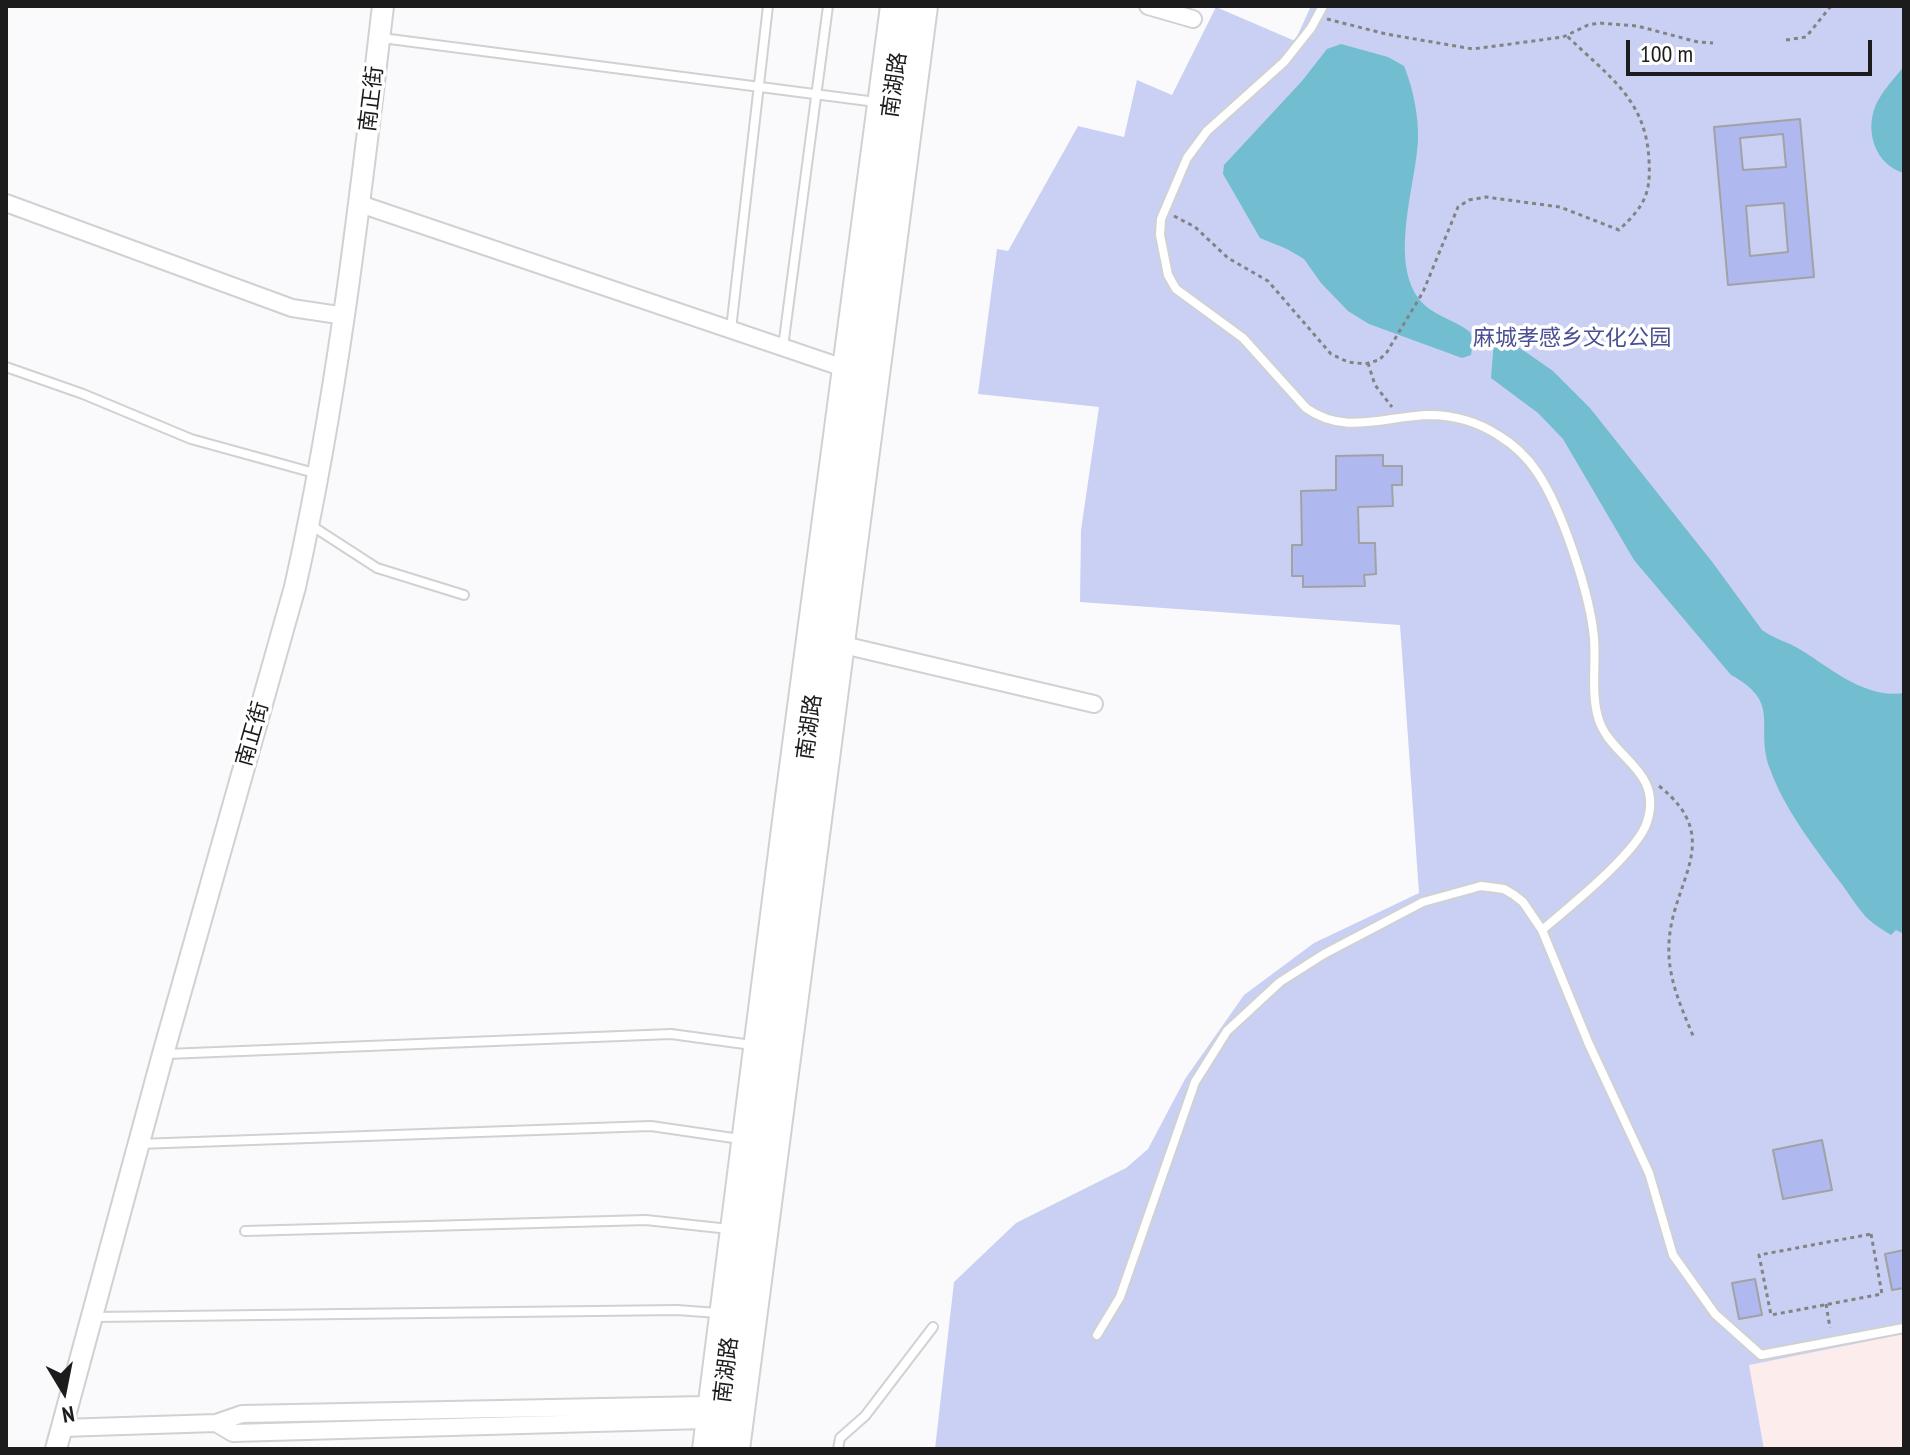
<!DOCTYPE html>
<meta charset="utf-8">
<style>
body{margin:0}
#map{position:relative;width:1910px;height:1455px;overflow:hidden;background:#fafafc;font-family:"PT Sans Narrow",sans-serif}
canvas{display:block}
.frame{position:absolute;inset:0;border:8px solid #1c1c1c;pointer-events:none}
.north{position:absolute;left:24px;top:1351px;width:80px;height:80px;-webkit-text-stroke:6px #fff;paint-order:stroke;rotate:170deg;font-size:22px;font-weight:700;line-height:32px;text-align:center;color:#1c1c1c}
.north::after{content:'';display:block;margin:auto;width:28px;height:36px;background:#1c1c1c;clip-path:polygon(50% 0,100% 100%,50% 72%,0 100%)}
.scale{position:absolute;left:1626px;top:40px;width:246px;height:36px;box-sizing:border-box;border:4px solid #1c1c1c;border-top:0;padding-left:10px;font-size:24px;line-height:28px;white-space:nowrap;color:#1c1c1c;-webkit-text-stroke:6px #fff;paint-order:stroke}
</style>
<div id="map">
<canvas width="1910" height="1455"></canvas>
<div class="frame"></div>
<div class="north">N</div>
<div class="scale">100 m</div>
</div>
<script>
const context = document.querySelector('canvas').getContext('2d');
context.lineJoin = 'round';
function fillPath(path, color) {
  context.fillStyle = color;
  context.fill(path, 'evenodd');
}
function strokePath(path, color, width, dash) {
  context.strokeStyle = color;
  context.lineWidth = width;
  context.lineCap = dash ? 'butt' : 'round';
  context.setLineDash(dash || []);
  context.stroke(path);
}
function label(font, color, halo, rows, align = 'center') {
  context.font = font + ' "PT Sans Narrow","Noto Sans SC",sans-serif';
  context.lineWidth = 7;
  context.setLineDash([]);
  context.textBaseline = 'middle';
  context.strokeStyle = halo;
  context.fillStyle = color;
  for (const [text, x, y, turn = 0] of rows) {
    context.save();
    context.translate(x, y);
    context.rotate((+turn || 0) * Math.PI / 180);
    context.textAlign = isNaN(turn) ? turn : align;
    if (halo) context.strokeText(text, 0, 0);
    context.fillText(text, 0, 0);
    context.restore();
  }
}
const commercial = new Path2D(`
 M1904,1334V1449H1764L1748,1365Z`);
const green = new Path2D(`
 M1311,6H1904V1334L1749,1365L1764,1449H935L954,1282L1016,1223L1126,1168L1148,1149L1185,1079L1244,995L1314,943L1419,893L1400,625L1080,602L1081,530L1099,407L978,394L997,249L1008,251L1078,126L1124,137L1137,80L1172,95L1216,7L1295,41Z`);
const water = new Path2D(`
 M1341,44L1388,57L1404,66C1413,88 1419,117 1418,140C1416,184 1389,260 1419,299C1432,316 1454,319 1470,332L1473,341L1471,355L1462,358L1369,324L1348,311L1321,283L1304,259L1287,249L1260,238L1223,174L1224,165L1302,81L1327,49Z
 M1904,66V173C1876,165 1865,133 1875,107C1880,93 1895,78 1904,66Z
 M1501,333L1507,334L1517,346L1553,371L1590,408L1713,563L1762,630C1774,639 1789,642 1801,650C1832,669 1865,699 1904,693V934L1896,930L1891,935C1883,930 1873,924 1866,917C1855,905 1847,890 1837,878C1812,844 1784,808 1770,769C1754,726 1783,703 1731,675L1634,560L1563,439L1538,413L1491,378L1494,341Z`);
const building = new Path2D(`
 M1800,119L1814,277L1728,285L1714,127ZM1783,134L1786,167L1743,170L1740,138ZM1784,203L1788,252L1750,256L1746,206Z
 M1383,455V466H1402V485H1392L1393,506L1358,507L1359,543H1375L1376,574L1364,575L1365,586L1303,587V576H1292V545H1302L1301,491L1336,490V456Z
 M1822,1140L1832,1190L1783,1199L1773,1150Z
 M1904,1250V1288L1892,1290L1885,1254Z
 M1755,1279L1762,1315L1739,1319L1732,1283Z`);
const path = new Path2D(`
 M1327,19L1386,34L1473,49L1563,37L1588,25L1599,23L1637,26L1698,42L1713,43
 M1786,40L1806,37L1831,6
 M1174,216L1195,227L1228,258L1268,281L1331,354L1348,362L1365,364L1379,360L1387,352L1423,292L1458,207L1469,200L1486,197L1560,207L1619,230C1644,206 1651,195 1649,160C1646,99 1608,76 1567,36
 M1368,363L1375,385L1392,407
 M1659,786C1726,839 1672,880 1669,943C1667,977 1681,1007 1694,1038
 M1871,1234L1882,1294L1771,1315L1759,1255Z
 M1826,1304L1830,1328`);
const service = new Path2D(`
 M1323,6L1311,28L1284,62L1207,131L1187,158L1161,219L1160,235L1168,275L1176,289L1243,338L1306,408C1345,436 1385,416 1429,415C1455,415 1476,421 1498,435C1513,444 1527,457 1537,472C1562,509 1590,594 1594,638C1596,664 1591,693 1598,717C1609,758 1664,769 1647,822C1638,852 1568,908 1542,930
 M382,38L876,102
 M731,329L768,6
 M783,347L828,6
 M6,367L83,394L191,439L318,474
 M309,524L377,568L464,595
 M166,1054L671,1034L752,1045
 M138,1144L651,1126L740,1139
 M245,1231L646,1220L729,1229
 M95,1317L677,1310L718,1313
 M1097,1335L1120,1297L1195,1082L1227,1031L1280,982L1324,954L1423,902L1481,886L1504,889L1514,895L1523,902L1542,930L1588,1042L1649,1173L1673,1255L1715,1314L1761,1355L1904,1328
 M838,1449L840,1438L865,1416L933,1327`);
const minor = new Path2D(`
 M1148,6L1193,19
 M6,203L292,308L345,316
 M360,204L841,367
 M839,644L1094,704
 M216,1423L233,1433L704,1420
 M62,1428L216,1423L242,1414L706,1405
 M701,1449L783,805L889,6`);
const tertiary = new Path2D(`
 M56,1449L163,1054L295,587C338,395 360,201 383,6`);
const primary = new Path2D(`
 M717,1449L905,6
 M736,1449L924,6`);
const streetNames = [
 ["南湖路",895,85,-82],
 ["南正街",372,99,-83],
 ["南湖路",810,727,-82],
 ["南正街",253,734,-74],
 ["南湖路",727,1370,-83]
];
const parkNames = [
 ["麻城孝感乡文化公园",1572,339]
];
fillPath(commercial, '#fceceb');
fillPath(green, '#cad0f3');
fillPath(water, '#73bdd1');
fillPath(building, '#afb8ef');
strokePath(building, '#a1a2a3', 2);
strokePath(service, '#d0d1d2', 12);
strokePath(minor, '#d0d1d2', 20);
strokePath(tertiary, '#d0d1d2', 24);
strokePath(primary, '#d0d1d2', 30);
strokePath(path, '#838384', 3, [4, 4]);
strokePath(service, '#fff', 8);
strokePath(minor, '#fff', 16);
strokePath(tertiary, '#fff', 20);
strokePath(primary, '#fff', 26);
label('22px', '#1c1c1c', '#fff', streetNames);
label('22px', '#4a5093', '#fff', parkNames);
</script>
